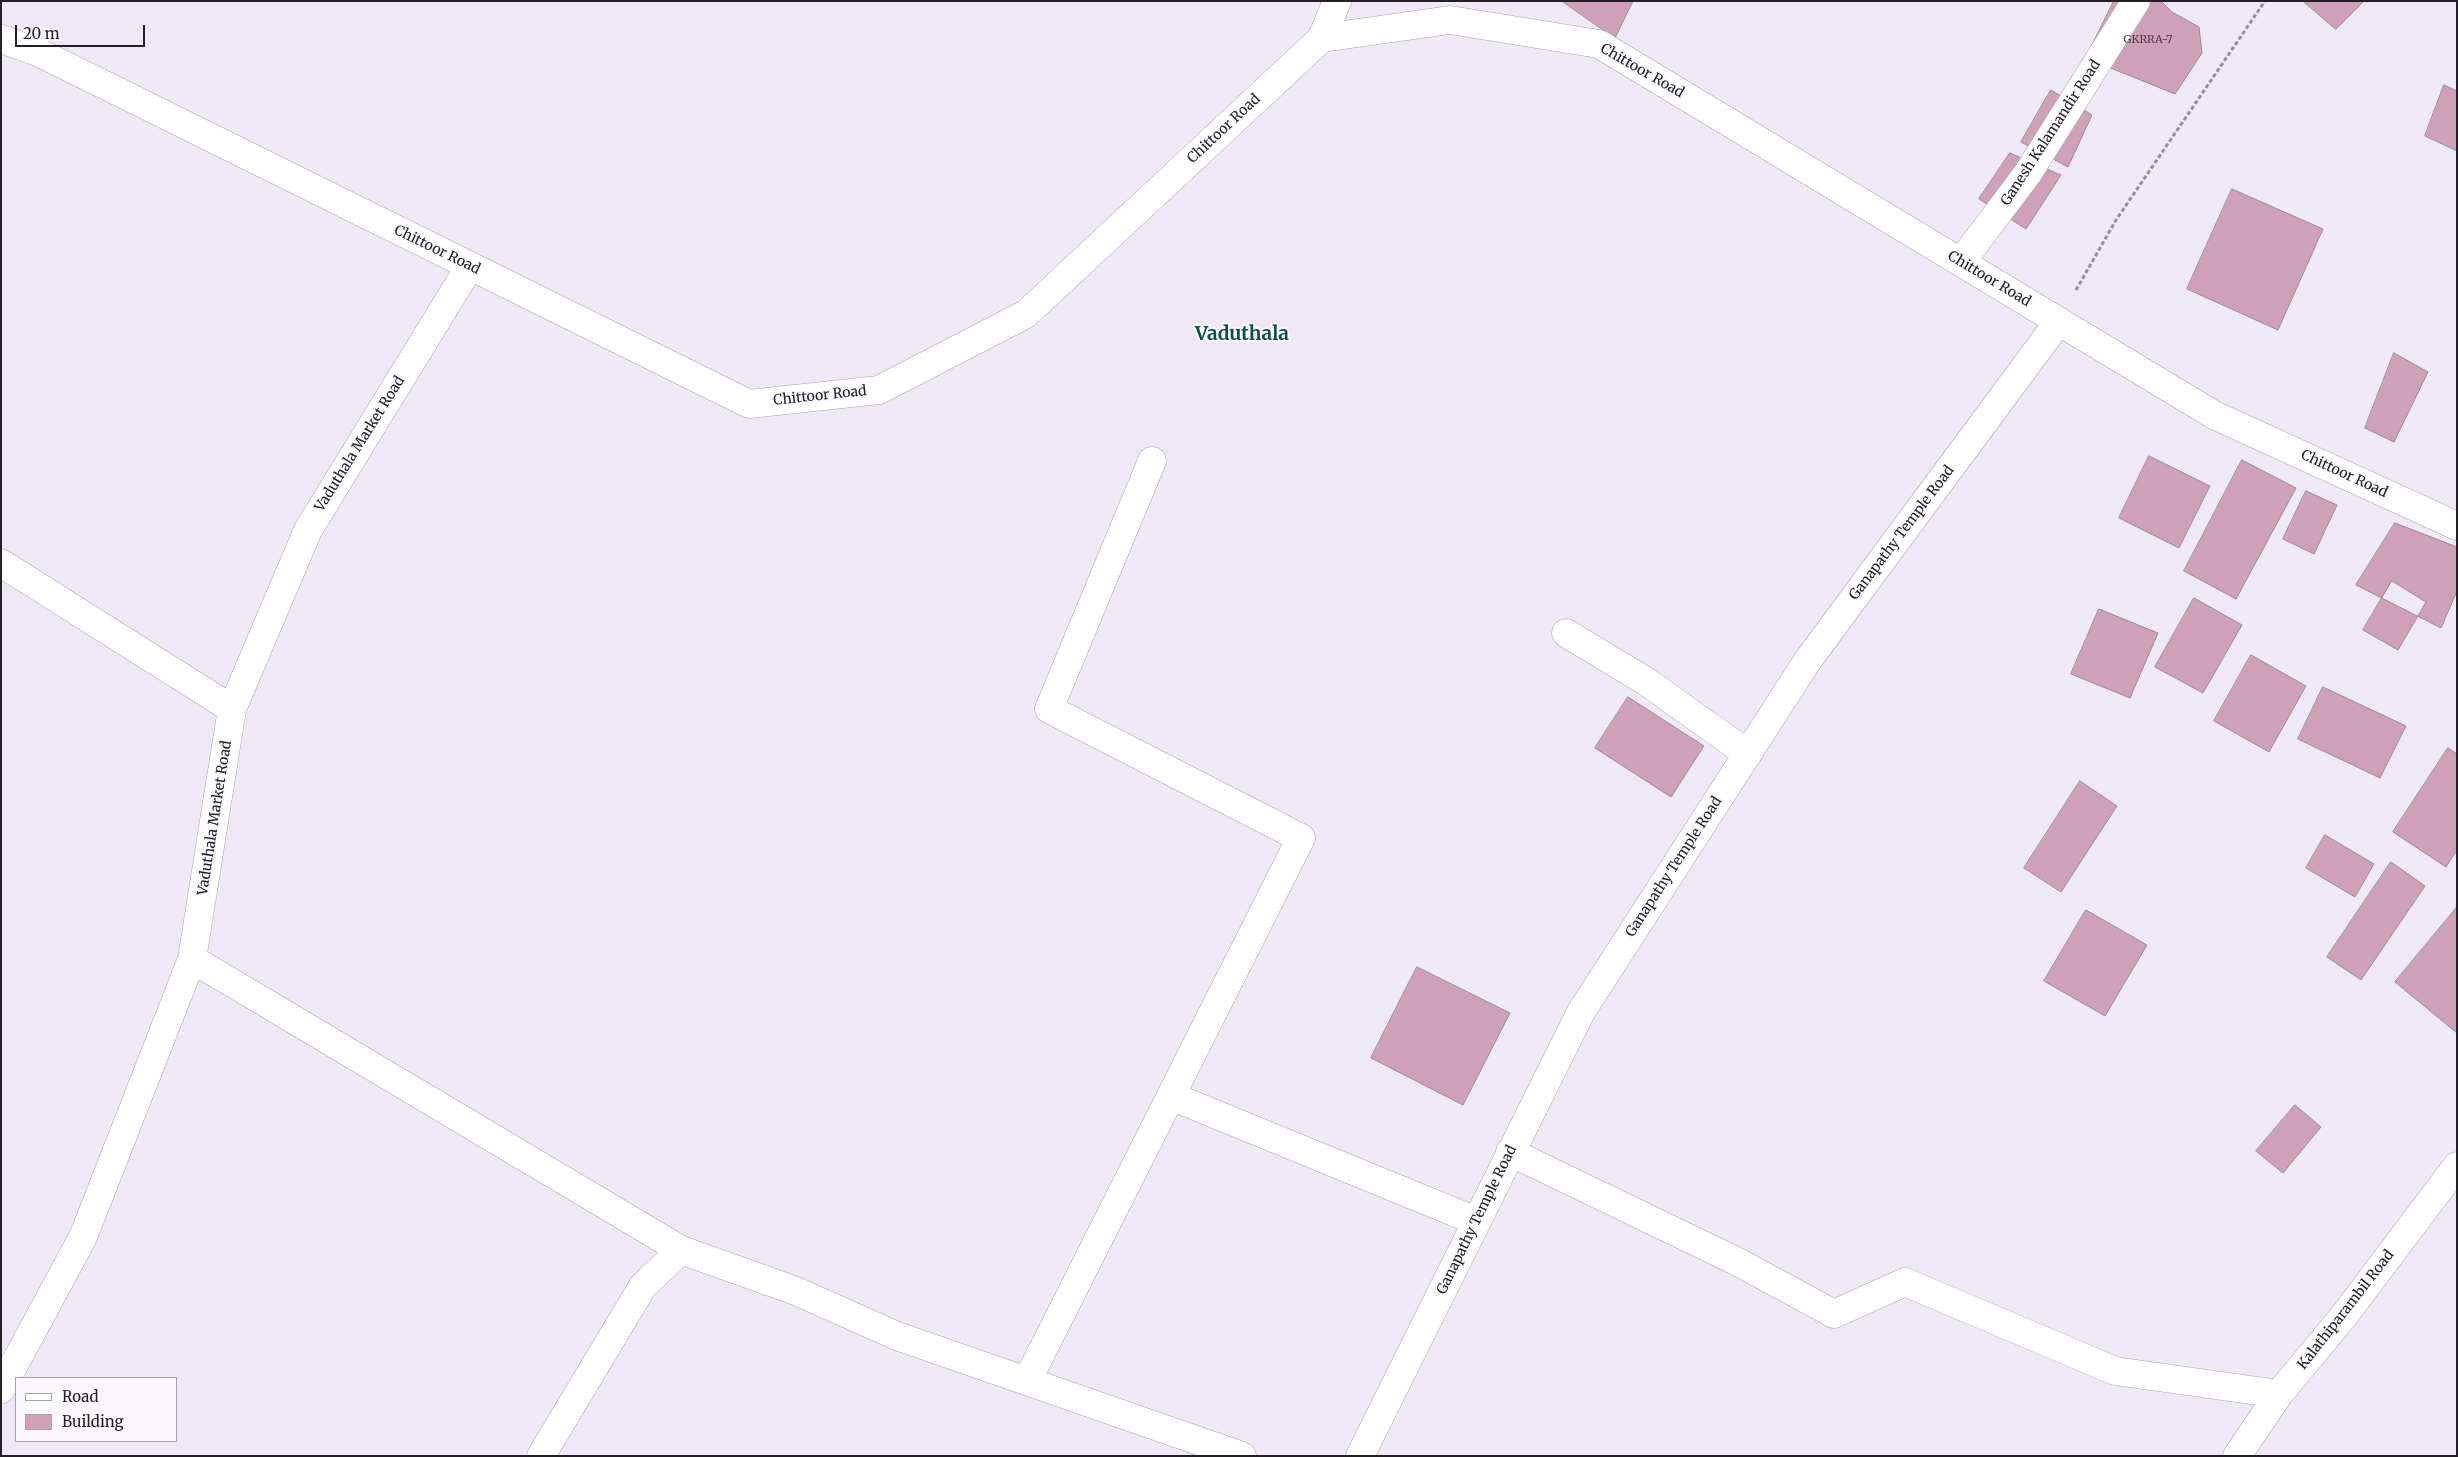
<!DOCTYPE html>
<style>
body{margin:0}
#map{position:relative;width:2458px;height:1457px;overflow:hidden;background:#efe8f7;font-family:Merriweather,serif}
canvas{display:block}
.frame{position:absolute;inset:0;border:2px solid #232025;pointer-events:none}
.legend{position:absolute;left:15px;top:1377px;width:162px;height:65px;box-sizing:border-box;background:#faf7fd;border:1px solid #a4a1a7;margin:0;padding:6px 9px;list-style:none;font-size:15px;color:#232025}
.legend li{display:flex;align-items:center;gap:10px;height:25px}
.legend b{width:25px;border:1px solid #a4a1a7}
.scale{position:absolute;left:15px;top:25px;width:130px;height:22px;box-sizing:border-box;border:2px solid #232025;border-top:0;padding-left:6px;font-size:15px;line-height:18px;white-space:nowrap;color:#232025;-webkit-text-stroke:4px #faf7fd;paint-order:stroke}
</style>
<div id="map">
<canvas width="2458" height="1457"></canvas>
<div class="frame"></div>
<ul class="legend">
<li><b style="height:6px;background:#fff"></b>Road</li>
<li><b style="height:14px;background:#cfa1b7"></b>Building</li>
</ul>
<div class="scale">20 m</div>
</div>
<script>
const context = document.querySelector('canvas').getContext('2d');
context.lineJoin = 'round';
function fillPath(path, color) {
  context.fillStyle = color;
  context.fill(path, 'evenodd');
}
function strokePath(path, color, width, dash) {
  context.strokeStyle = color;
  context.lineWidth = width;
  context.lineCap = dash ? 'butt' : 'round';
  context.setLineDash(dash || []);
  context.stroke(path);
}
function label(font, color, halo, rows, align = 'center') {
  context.font = font + ' Merriweather,serif';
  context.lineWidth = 4;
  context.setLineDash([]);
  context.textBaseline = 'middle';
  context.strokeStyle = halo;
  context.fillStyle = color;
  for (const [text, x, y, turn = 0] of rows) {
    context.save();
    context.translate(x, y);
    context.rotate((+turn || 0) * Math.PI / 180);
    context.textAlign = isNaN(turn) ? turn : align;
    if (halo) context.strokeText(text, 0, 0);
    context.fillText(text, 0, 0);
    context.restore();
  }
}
const building = new Path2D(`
 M1562,1H1633L1615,38Z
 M2114,1H2161L2172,12L2199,27L2202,53L2175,94L2086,58Z
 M2303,1H2364L2336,29Z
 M2444,85L2457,91V151L2425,136Z
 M2051,90L2092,115L2068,167L2021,142Z
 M2010,153L2061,175L2026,229L1979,199Z
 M2232,189L2323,229L2278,330L2187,289Z
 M2394,353L2428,372L2394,442L2365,428Z
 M2149,456L2210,486L2179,548L2119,518Z
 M2242,460L2296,488L2236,599L2184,571Z
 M2306,491L2337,505L2314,554L2283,539Z
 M2395,523L2457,547V591L2441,628L2356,585Z
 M2392,581L2426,602L2398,650L2363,630Z
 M2194,598L2242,625L2203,693L2155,667Z
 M2099,609L2158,633L2130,698L2071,674Z
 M2251,655L2306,686L2269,752L2214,721Z
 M2323,687L2406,726L2380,778L2298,739Z
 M1628,697L1704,746L1671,797L1595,748Z
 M2448,748L2457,754V850L2446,867L2393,832Z
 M2080,781L2117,806L2061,892L2024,868Z
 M2325,835L2374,864L2355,897L2306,868Z
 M2391,862L2425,886L2361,980L2327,957Z
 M2457,907V1033L2395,982Z
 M2086,910L2147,945L2105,1016L2044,981Z
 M1417,967L1510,1013L1463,1105L1371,1058Z
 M2295,1105L2321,1127L2283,1173L2256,1151Z`);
const path = new Path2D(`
 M2076,290L2116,220L2265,1`);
const minor = new Path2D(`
 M1322,38L1337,1
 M1961,262L2028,173L2136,1
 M1,563L232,709
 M1566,633L1647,682L1748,754
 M192,959L681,1250
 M1171,1096L1476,1221
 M1510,1152L1738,1262L1834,1314L1905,1282L2115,1371L2279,1394
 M1027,1381L1301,838L1049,709L1152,461
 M1,1389L83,1237L192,959L232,709L308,530L470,266
 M541,1456L643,1286L681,1250L796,1291L897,1336L1242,1456
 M1360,1456L1581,1012L1808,660L2059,321
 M2237,1456L2279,1394L2343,1317L2457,1166`);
const secondary = new Path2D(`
 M1,39L38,52L749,404L879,390L1026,314L1322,38L1450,20L1599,44L2214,415L2457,526`);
const numberNames = [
 ["GKRRA-7",2148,40]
];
const streetNames = [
 ["Chittoor Road",1642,71,30],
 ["Chittoor Road",1224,129,-43],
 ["Ganesh Kalamandir Road",2051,133,-57],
 ["Chittoor Road",437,250,26],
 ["Chittoor Road",1989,279,31],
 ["Chittoor Road",820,396,-6],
 ["Vaduthala Market Road",360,444,-58],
 ["Chittoor Road",2344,474,25],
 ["Ganapathy Temple Road",1902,533,-53],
 ["Vaduthala Market Road",215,818,-81],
 ["Ganapathy Temple Road",1674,867,-57],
 ["Ganapathy Temple Road",1477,1220,-64],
 ["Kalathiparambil Road",2346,1310,-52]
];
const districtNames = [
 ["Vaduthala",1242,335]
];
fillPath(building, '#cfa1b7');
strokePath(building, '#9a8a91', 1);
strokePath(minor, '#a9a2af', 29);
strokePath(secondary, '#a9a2af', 29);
strokePath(path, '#938e98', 3, [4, 2.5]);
strokePath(minor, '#fff', 28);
strokePath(secondary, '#fff', 28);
label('11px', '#4e404a', null, numberNames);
label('14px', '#232025', '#faf7fd', streetNames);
label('bold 19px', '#0e4d4d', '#faf7fd', districtNames);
</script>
